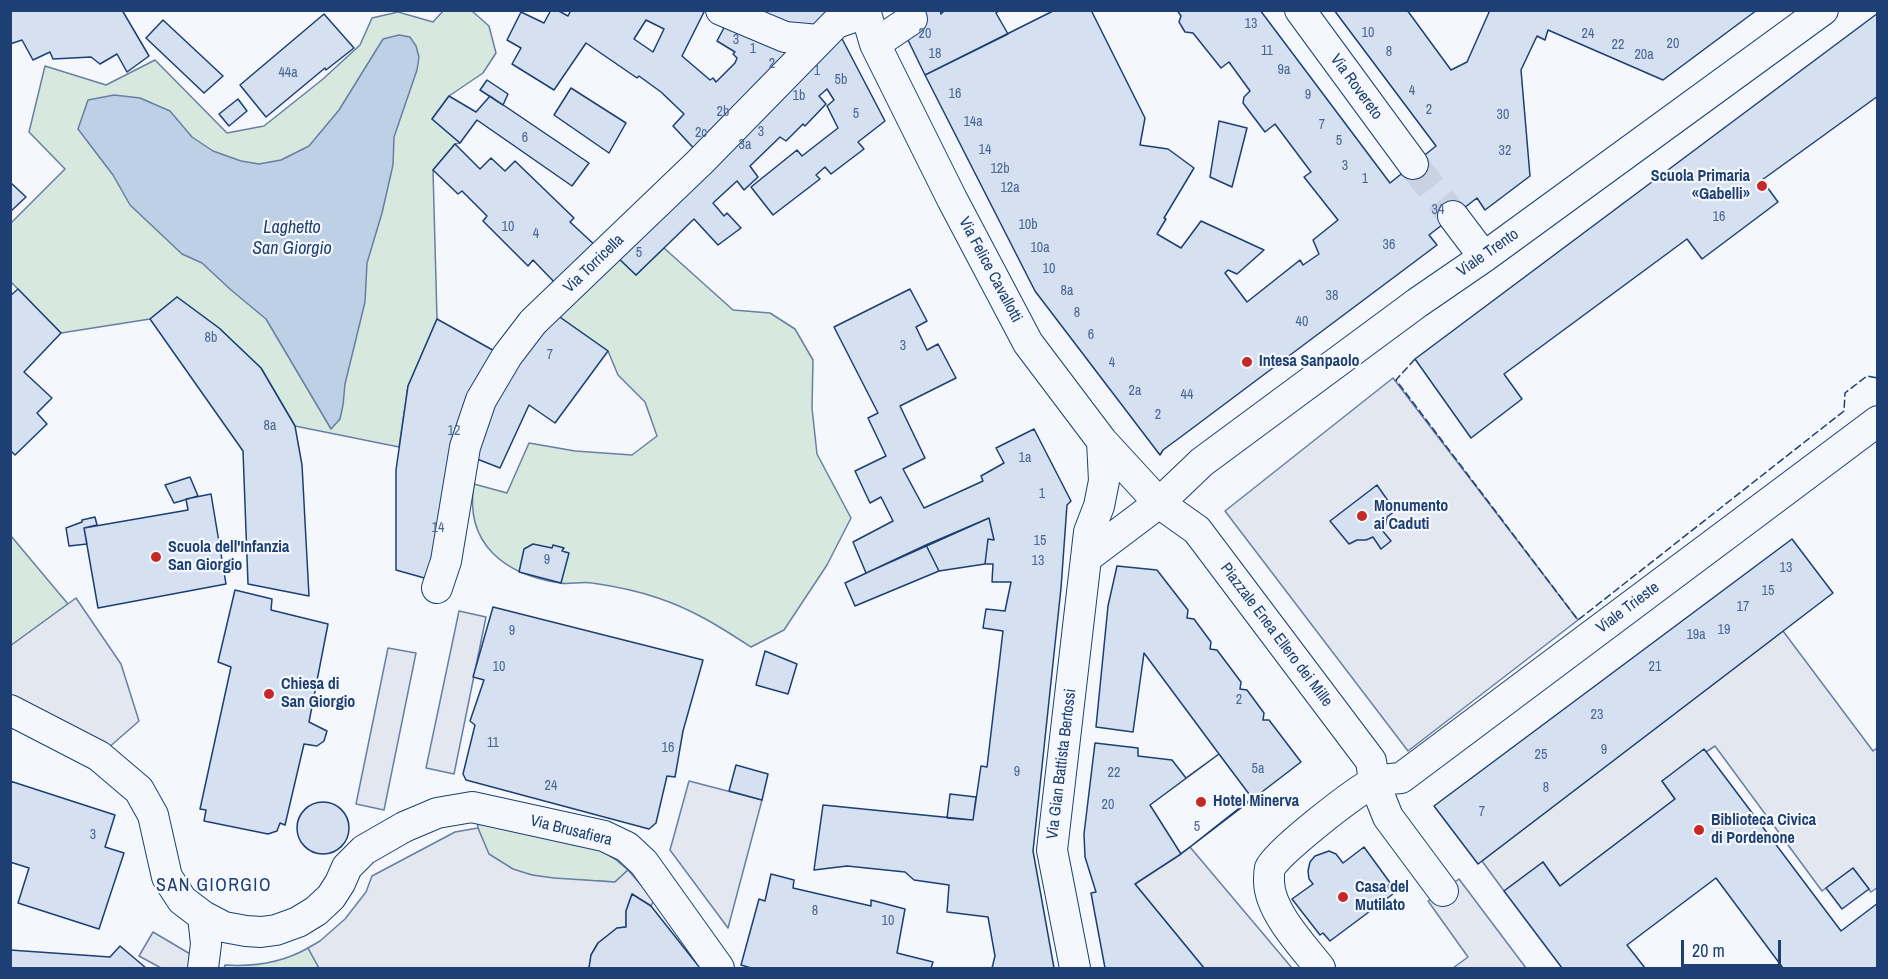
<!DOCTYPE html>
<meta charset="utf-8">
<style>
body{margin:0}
#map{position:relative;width:1888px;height:979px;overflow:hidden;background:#f4f7fb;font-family:"Archivo Narrow",sans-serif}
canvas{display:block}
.frame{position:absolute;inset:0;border:12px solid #1d3f73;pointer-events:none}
.scale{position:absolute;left:1681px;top:940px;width:100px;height:27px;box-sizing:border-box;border:3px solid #1d3f73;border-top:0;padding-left:8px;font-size:18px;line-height:21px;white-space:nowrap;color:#1d3f73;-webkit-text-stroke:4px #f4f7fb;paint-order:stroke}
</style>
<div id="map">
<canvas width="1888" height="979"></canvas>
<div class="frame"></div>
<div class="scale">20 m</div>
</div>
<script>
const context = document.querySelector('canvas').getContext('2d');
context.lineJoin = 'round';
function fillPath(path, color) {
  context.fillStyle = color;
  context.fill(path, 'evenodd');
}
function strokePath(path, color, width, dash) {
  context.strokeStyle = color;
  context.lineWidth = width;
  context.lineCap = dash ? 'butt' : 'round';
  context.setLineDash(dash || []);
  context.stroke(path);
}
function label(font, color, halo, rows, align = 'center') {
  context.font = font + ' "Archivo Narrow",sans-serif';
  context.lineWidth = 4.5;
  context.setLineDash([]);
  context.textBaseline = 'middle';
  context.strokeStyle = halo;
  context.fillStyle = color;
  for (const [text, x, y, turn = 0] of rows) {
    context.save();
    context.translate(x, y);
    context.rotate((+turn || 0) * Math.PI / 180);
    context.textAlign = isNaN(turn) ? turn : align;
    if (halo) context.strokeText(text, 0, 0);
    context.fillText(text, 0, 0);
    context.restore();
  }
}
const green = new Path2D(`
 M443,11H472L489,26L496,53L483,73L449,96L432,119L460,143L455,144L433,170L437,319L408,386L399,447L295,426L261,368L219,328L177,297L150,319L61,333L11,282V223L65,169L29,132L45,66L106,85L155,60L227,133L264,126L323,79L360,45L372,18L398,12L433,22Z
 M664,248L733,310L770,313L795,329L813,360L812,408L817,454L851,518L827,565L784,630L751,647C720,627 694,610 658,598C638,591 613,586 592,583C581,581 570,585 560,583C505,575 464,544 474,484L507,493L529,443L575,451L632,455L657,436L645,402L618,375L608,351L554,313L614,254L636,275Z
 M11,536L68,604L11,646H10Z
 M477,822L600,850L615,859L628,870L615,882C579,879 519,883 490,856C482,848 479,833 477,822Z
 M308,948L319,968H224L225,965C255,967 282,963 308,948Z`);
const parking = new Path2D(`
 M1393,378L1578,620L1408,751L1225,511Z
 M76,598L121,664L139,721L99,756L10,710V646Z
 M459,611L486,617L454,774L426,768Z
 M1783,631L1873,751L1877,748L1878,887L1871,892L1853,868L1822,891L1715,746L1662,781L1675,799L1560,886L1543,862L1504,891L1482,861Z
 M388,648L416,653L384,810L356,804Z
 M689,781L762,800L728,928L670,850Z
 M478,828L489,854L513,869L532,875L554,878L615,882L628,870L654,900L651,906L632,894L626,911V927L617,928L598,943L591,955L589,968H319L308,948L320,941L345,919L366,892L372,876L455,832Z
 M1190,847L1292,968H1204L1135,884Z
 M1459,879L1526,968H1453L1468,957L1428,901Z
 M153,932L197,958L194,968H161L139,956Z`);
const water = new Path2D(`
 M399,35L410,37L416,46L419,57L417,70L394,137L393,165L382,213L367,263L365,302L345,384L343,405L340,419L331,429L266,319L231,290L202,263L182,254L130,205L113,175L78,129L88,100L114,95L140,98L170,111L192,137L213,151L241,161L259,164L281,160L309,146L339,110L383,39Z`);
const building = new Path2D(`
 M10,10H122L149,56L127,72L117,54L100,64L91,57L53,59L50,52L33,60L22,40L10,44Z
 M551,10H557L568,16L571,10H700L704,12L682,56L710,80L713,78L716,82L735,63L737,58L733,54L735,52L717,41L726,24L798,55L700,155L673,126L684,114L661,92L639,76L637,78L586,43L554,90L512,64L521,48L507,40L521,12L544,23ZM646,20L664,29L653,52L634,39Z
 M737,10H836L821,25H797Z
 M910,10H940L941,14L945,10H1000L996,13L1008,34L925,75L907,38Z
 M1055,10H1091L1145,118L1140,145L1168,149L1194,168L1164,218L1166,219L1157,234L1181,248L1201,221L1264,250L1237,274L1228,270L1225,273L1247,302L1300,260L1303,265L1319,254L1313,240L1338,220L1304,177L1311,172L1275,124L1265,132L1243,103L1244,97L1250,91L1229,62L1221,68L1193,33L1185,32L1179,22L1181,16L1177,10H1260L1390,183L1436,146L1334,10H1407L1451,70L1467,62L1490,10H1757L1663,80L1548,30L1545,40L1537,36L1521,70L1530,176L1485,210L1477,198L1429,235L1437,245L1182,436L1163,450L1160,455L1035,291L925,75Z
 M1878,13V96L1762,180L1778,202L1702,259L1687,239L1504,374L1522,399L1471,438L1415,359Z
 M324,14L354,48L326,70L325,68L266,117L240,85Z
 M163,20L223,76L204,93L146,38Z
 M839,33L885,121L858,142L864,149L831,174L825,167L816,175L820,179L773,215L751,187L797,150L802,156L838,128L827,106L834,100L827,89L819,96L826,104L805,126L803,124L786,141L780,137L750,166L758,177L744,190L737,181L713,203L724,216L727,213L741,228L718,245L694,219L636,275L614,254Z
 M487,80L508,94L503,105L480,90Z
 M571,88L626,123L609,153L554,115Z
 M449,96L476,112L490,96L589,163L572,186L477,120L460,143L432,119Z
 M238,99L247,111L229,126L219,114Z
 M1219,121L1247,128L1232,187L1210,177Z
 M455,144L480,169L491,158L505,171L515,161L574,218L570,222L597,247L558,286L533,260L528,266L483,221L487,216L462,191L458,194L433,170Z
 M10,182L26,197L10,212Z
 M18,289L61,333L24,372L52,398L37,413L47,424L15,455L10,450V296Z
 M910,289L927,321L916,327L927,350L938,344L956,378L900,406L925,458L903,469L924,508L983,481L981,476L1004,463L996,448L1034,429L1071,501L1067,505L1061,588L1033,851L1054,968H992L995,956L988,917L947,912L949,885L914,880L905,872L847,866L814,870L823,805L973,820L981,766L987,767L1003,631L983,628L986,609L1005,611L1011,582H992L993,564H985L988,539L994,540L989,518L866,573L853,542L893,521L881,497L870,503L855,471L886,456L868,418L878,413L834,327Z
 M177,297L219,328L261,368L295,426L302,465L309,596L248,584L243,451L150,319Z
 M554,313L608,351L555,423L529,405L500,468L472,457L503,376Z
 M437,319L498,353L435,581L396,570V470L408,386Z
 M190,477L198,496L174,503L165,485Z
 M1377,485L1395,511L1387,517L1386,524L1382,530L1391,541L1381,549L1373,537L1366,540H1357L1349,544L1330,521Z
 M211,494L226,584L98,608L84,528L188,510L186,499Z
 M95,517L97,525L84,528L87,544L69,546L66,528L82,522V520Z
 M989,518L994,540L988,539L985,564L939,571L926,545Z
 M1792,539L1833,593L1478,864L1434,806Z
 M533,544L552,548L553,545L564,548L562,551L569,553L561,583L519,572L524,549Z
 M926,545L939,571L855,606L845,583Z
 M1117,566L1157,570L1188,610L1187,618L1194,619L1211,642L1210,649L1217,650L1241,682L1240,689L1247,690L1264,713L1263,720H1269L1301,762L1181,854L1135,884L1204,968H1105L1091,893L1096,892L1085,857L1084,834L1095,743L1138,748V756L1172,760L1186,778L1219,754L1144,653L1133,732L1096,727L1108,606Z
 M235,590L272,599L271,610L328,624L309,722L327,731L324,741L317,746L304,744L285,825L280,823L277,831L268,834L204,821L206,810L200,809L231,667L218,662Z
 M493,607L703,660L683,731L675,777L667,776L656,823L649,829L466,780L463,774L475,725L470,721L484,680L473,677Z
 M765,651L797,664L788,694L756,685Z
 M1704,749L1841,931L1878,903V968H1781H1783L1716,878L1627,945L1645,968H1562L1504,891L1543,862L1560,886L1675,799L1662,781Z
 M1219,754L1252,798L1181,854L1150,805Z
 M736,765L768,774L762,800L729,791Z
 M10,781L115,815L105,847L124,853L99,929L18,903L29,868L10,862Z
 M950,794L976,797L973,820L947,818Z
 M297 828a26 26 0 1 1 52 0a26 26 0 1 1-52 0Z
 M1364,847L1391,884L1387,886L1393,894L1330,941L1323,933L1320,935L1292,899L1313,884L1309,879L1308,871L1310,862L1315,856L1329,851L1336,854L1343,863Z
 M1853,868L1869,889L1842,909L1826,888Z
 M771,874L794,880L793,888L871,906V900L905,909L897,953L933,962L931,968H751L741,965L759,899L765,901Z
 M632,894L651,906L700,968H589L591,955L598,943L617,928L626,927V911Z
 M120,946L146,968H10V950L110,957Z`);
const streetTunnel = new Path2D(`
 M1413,164L1453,216`);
const street = new Path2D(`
 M721,10L785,37L819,40
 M865,10L875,44L952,199L1028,343L1102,441L1159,503L1197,530L1371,761L1374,782L1388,817L1443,891
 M1300,10L1413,164
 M875,44L912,19
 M1453,216L1484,257
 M1086,558L1089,532L1099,506L1104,481L1102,441
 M437,588L446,561L465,447L481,400L507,356L533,322L700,162L836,23L865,13
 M10,710L99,756L139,790L153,815L167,877L182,900L203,916L224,927L246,931L261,932L276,930L298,922L316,911L331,897L340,883L347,867L364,850L404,827L437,813L472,807L604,836L627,847L644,863L719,968
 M203,916L206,944L203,968
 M1075,968L1052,850L1086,558L1159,503L1202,462L1417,303L1484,257L1823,10
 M1320,968C1302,945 1270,912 1269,882C1269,878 1269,871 1270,868C1275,854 1358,789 1373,783C1381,779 1392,779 1401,778L1878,421`);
const fence = new Path2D(`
 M1415,359L1396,380L1578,620L1844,411L1845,393L1867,376L1878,378`);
const markers = [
 [1762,186,6,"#c62828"],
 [1247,362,6,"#c62828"],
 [1362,516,6,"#c62828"],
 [156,557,6,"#c62828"],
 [269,694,6,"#c62828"],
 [1201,802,6,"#c62828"],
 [1699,830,6,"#c62828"],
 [1343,897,6,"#c62828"]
];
const numberNames = [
 ["13",1251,24],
 ["10",1368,33],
 ["20",925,34],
 ["24",1588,34],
 ["3",736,40],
 ["20",1673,44],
 ["22",1618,45],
 ["1",753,49],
 ["11",1267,51],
 ["8",1389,52],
 ["18",935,54],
 ["20a",1644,55],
 ["2",772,64],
 ["9a",1284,70],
 ["1",817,71],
 ["44a",288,73],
 ["5b",841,80],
 ["4",1412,91],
 ["16",955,94],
 ["9",1308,95],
 ["1b",799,96],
 ["2",1429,110],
 ["2b",723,112],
 ["5",856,114],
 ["30",1503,115],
 ["14a",973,122],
 ["7",1322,125],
 ["3",761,132],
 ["2c",701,133],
 ["6",525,138],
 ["5",1339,141],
 ["3a",745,145],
 ["14",985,150],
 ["32",1505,151],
 ["3",1345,166],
 ["12b",1000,169],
 ["1",1365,179],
 ["12a",1010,188],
 ["34",1438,210],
 ["16",1719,217],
 ["10b",1028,225],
 ["10",508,227],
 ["4",536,234],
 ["36",1389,245],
 ["10a",1040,248],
 ["5",639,253],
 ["10",1049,269],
 ["8a",1067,291],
 ["38",1332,296],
 ["8",1077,313],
 ["40",1302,322],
 ["6",1091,335],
 ["8b",211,338],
 ["3",903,346],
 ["7",550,355],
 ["4",1112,363],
 ["2a",1135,391],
 ["44",1187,395],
 ["2",1158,415],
 ["8a",270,426],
 ["12",454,431],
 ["1a",1025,458],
 ["1",1042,494],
 ["14",438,528],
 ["15",1040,541],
 ["9",547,560],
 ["13",1038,561],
 ["13",1786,568],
 ["15",1768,591],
 ["17",1743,607],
 ["19",1724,630],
 ["9",512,631],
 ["19a",1696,635],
 ["10",499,667],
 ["21",1655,667],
 ["2",1239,700],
 ["23",1597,715],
 ["11",493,743],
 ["16",668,748],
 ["9",1604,750],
 ["25",1541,755],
 ["5a",1258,769],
 ["9",1017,772],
 ["22",1114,773],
 ["24",551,786],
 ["8",1546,788],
 ["20",1108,805],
 ["7",1482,812],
 ["5",1197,827],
 ["3",93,835],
 ["8",815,911],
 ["10",888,921]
];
const streetNames = [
 ["Via Rovereto",1356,87,54],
 ["Viale Trento",1488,253,-35],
 ["Via Torricella",594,264,-44],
 ["Via Felice Cavallotti",990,270,62],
 ["Viale Trieste",1628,608,-37],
 ["Piazzale Enea Ellero dei Mille",1276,635,53],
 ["Via Gian Battista Bertossi",1062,764,-83],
 ["Via Brusafiera",571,831,14]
];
const poiNames = [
 ["Scuola Primaria",1750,177,"right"],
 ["«Gabelli»",1750,195,"right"],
 ["Intesa Sanpaolo",1259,362],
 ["Monumento",1374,507],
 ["ai Caduti",1374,525],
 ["Scuola dell'Infanzia",168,548],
 ["San Giorgio",168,566],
 ["Chiesa di",281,685],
 ["San Giorgio",281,703],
 ["Hotel Minerva",1213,802],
 ["Biblioteca Civica",1711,821],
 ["di Pordenone",1711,839],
 ["Casa del",1355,888],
 ["Mutilato",1355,906]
];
const waterNames = [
 ["Laghetto",292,228],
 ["San Giorgio",292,249]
];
const neighbourhoodNames = [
 ["SAN GIORGIO",214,886]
];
fillPath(green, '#d7e8df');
strokePath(green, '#687fa3', 1.5);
fillPath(parking, '#e3e8f0');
strokePath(parking, '#687fa3', 1.5);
fillPath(water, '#bed0e5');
strokePath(water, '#687fa3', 1.5);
fillPath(building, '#d5e0f0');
strokePath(building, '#1d3f73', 1.5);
strokePath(streetTunnel, '#c9d2e0', 30, [30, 15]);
strokePath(street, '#1d3f73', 32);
strokePath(street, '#f4f7fb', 30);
strokePath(fence, '#1d3f73', 1.5, [8, 3]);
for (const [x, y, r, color] of markers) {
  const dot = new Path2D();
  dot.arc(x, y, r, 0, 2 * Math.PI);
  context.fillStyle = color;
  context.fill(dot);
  strokePath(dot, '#f4f7fb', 2);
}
label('14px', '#4b6792', null, numberNames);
label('16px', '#1d3f73', '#f4f7fb', streetNames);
label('bold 16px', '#1d3f73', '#f4f7fb', poiNames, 'left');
label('italic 18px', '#1d3f73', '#f4f7fb', waterNames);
context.letterSpacing = '1.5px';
label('18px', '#1d3f73', '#f4f7fb', neighbourhoodNames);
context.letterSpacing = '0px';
</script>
